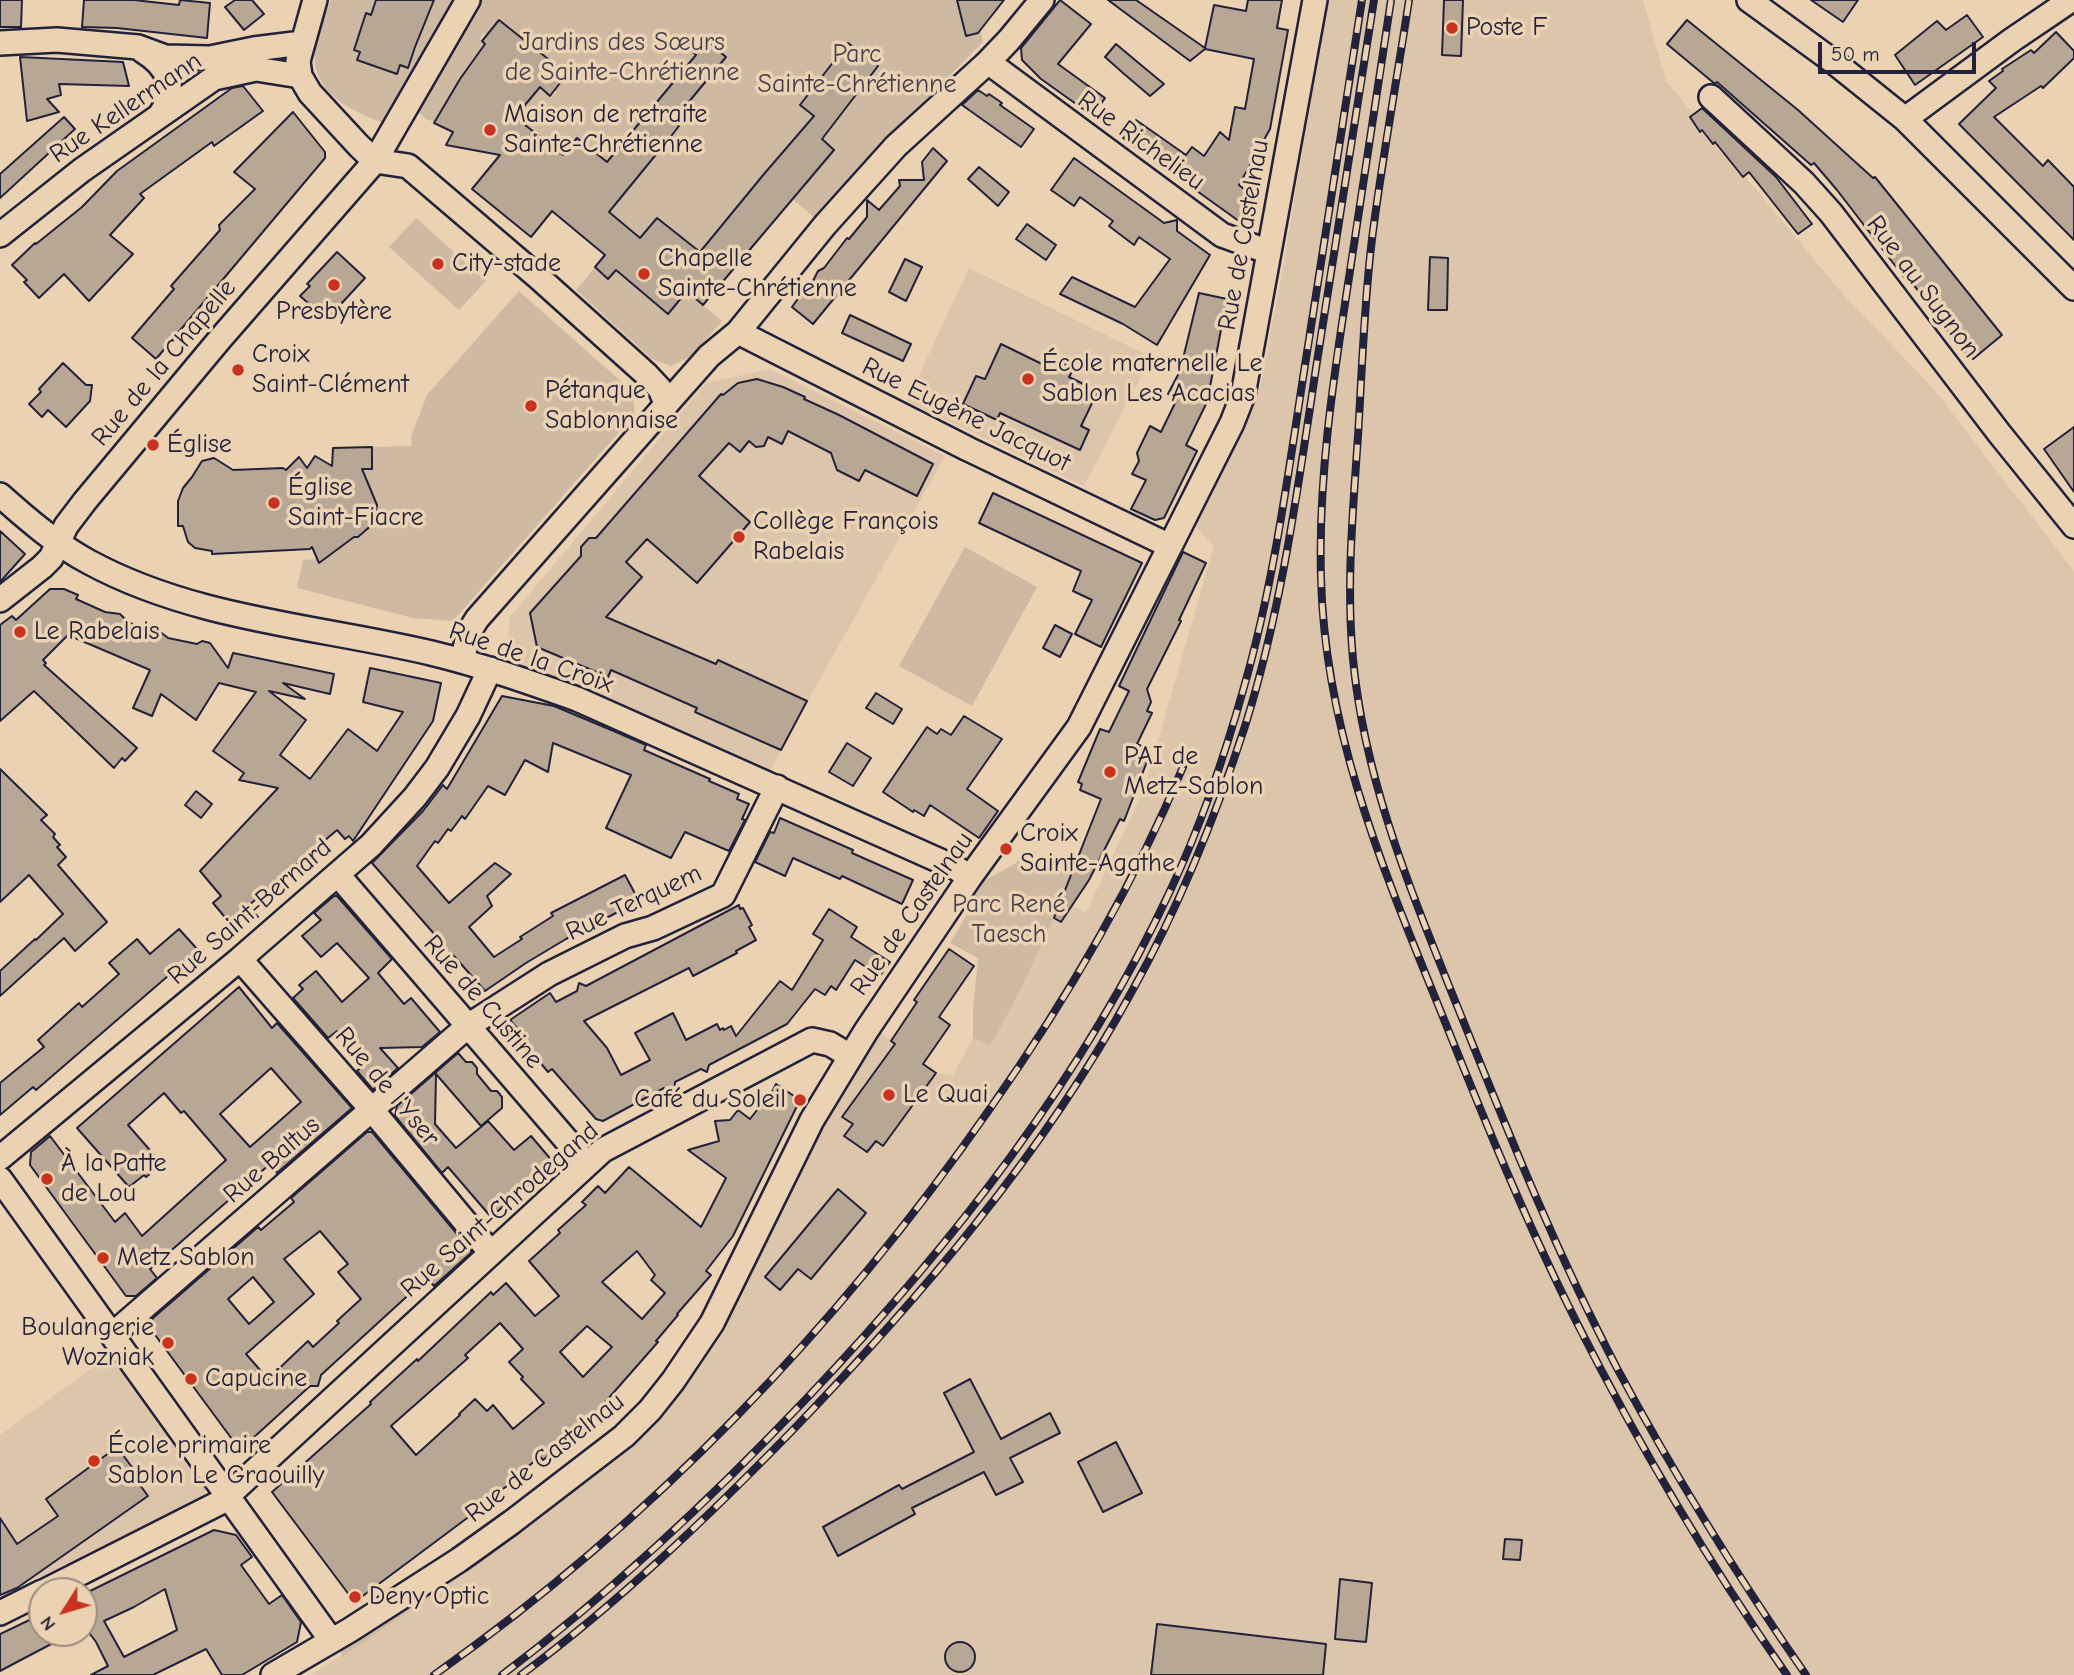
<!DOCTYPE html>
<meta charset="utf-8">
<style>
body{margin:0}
#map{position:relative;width:2074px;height:1675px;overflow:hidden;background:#ebd2b3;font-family:"Comic Neue",sans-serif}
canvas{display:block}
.north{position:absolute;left:28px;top:1577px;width:70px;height:70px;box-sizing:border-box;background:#ebd2b3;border:2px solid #9b8c83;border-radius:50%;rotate:233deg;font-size:19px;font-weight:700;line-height:28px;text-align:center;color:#22223b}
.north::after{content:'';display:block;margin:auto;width:24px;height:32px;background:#c8321e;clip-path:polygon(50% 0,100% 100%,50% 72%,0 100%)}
.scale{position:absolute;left:1818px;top:42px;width:158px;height:32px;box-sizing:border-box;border:4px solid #22223b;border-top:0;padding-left:9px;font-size:21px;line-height:24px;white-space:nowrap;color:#22223b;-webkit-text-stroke:5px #ebd2b3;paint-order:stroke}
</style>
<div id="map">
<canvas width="2074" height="1675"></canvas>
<div class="north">N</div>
<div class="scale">50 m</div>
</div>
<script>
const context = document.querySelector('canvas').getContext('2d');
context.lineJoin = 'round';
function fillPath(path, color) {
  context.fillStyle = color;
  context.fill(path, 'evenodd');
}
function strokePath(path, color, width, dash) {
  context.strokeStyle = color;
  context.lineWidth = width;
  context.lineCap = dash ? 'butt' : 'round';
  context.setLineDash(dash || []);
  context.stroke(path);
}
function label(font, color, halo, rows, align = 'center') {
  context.font = font + ' "Comic Neue",sans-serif';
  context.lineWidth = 7;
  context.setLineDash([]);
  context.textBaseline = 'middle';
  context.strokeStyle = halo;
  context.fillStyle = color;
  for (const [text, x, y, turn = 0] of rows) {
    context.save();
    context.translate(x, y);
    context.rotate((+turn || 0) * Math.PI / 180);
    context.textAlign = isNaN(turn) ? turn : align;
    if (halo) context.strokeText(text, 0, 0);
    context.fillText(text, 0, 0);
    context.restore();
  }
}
const built = new Path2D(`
 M1328,0H1643L1666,81L1842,293L1932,387L2074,571V1675H311L483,1561L542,1515L684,1385L732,1312L823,1128L882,1034L936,1073L953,1075L973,1038L990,1046L1062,899L1086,913L1144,789L1214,546L1195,526L1249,417L1260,388L1282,273Z
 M969,268L1151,357L1084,486L907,401Z
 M770,369L945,456L807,702L770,771L522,665L508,644L510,617L706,383Z
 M110,1355L207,1488L201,1501L64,1568L27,1582L0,1594V1435Z`);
const green = new Path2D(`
 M331,0H376L371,15L366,13L354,49L360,52L357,61L396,73L400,65L409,67L407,65L435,0H974L983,42L861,165L816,219L764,175L683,273L679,235L657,218L642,239L609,212L679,126L655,106L607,162L563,155L513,120L540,87L552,97L557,92L554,90L567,74L499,20L487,34L484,33L480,39L485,44L460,79L435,122L426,119L407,102L381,122C344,108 307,89 316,41C319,28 326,13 331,0Z
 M416,218L486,281L459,310L389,247Z
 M595,267L608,278L616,270L668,313L687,291L722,321L690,357L671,366L652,359L576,290Z
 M519,291L632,391L635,414L453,621L413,618L297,588L303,560L318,559L342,546L341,544L354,485L372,447L412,446L411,437L427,395Z
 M965,547L1037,587L972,706L899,666Z
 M1026,851L1071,876C1047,935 1022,991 990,1046L973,1038V1010L978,958L950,943L970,909L979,883L1015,864Z
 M866,1031L882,1034L823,1128L732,1312L684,1385L542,1515L483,1561L343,1656L331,1640L624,1436L727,1294L738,1299L731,1285Z`);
const building = new Path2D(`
 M0,0H22L21,27H0Z
 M84,0H134L179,5L180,0L210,3L207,38L117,28L82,27Z
 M235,0H252L264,14L244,30L225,7Z
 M376,0H434L415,47L408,68L400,65L397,74L357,60L360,52L354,50L366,13L371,15Z
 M957,0H1004L978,33L966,36Z
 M1060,0L1091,24L1058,64L1105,98L1093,116L1041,79L1022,60L1021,48Z
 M1108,0H1136L1205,48L1214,5L1246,11L1248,0H1282L1277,28L1288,30L1270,129L1239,185L1256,199L1253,221L1243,224L1123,138L1136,120L1186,155L1192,147L1204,156L1220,132L1229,140L1235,107L1245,109L1254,59L1205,49L1190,61Z
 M1444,0H1463L1461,56L1442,55Z
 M1811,0H1858L1843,22Z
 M1967,15L1983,37L1915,85L1895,55L1937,21L1946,30Z
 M499,20L567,74L550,96L540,87L515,117L563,155L577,138L607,162L696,55L689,48L700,35L726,57L673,121L679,126L672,135L609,212L640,238L657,218L700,252L764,174L814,116L800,105L848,43L878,66L822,139L834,150L703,305L687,291L668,314L616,270L608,279L595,267L605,255L552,211L531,237L472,189L500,155L446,145L453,132L434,123L460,79L485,44L482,41Z
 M1687,20L1798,110L1873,178L1875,177L2002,335L1973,359L1967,351L1965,352L1941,323L1943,321L1912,283L1910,285L1837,190L1814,163L1811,165L1717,82L1715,84L1667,44Z
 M2056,32L2074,51V58L2043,88L2041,86L1994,117L2043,166L2048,160L2074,187V240L1959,124L1996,88L1989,81L2003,71L2002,69L2031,50L2034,53Z
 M1116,44L1135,60L1164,84L1150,96L1123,73L1105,57Z
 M20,57L123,62L129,86L59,84L61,95L47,99L59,112L27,121Z
 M243,86L263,111L214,146L212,142L140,194L144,198L110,235L133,254L89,301L64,274L39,298L24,282L27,280L12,265L35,243L36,244L82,207L117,171L232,88Z
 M978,90L987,96L989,94L1002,103L1000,105L1034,129L1021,147L962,105Z
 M1702,108L1776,177L1812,224L1798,234L1749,172L1743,177L1715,142L1713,144L1702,130L1700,132L1690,117Z
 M293,112L325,152V158L156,359L132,338L174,289L171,286L220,230L219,225L255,189L234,172Z
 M64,117L75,129L0,198V174Z
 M933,148L947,161L813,324L792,307L805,289L808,291L818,271L824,268L847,238L849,239L867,217V200L879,210L900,186L899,180H924L922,162Z
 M1074,158L1164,223L1177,220V231L1210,255L1157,345L1123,324L1060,294L1072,277L1135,307L1170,259L1139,237L1134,245L1109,226L1113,221L1080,197L1074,206L1051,190Z
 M979,167L1009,192L998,206L968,179Z
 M1027,224L1056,245L1046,260L1016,239Z
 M337,252L365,278L329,317L325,313L323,316L300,296L310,286L307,284Z
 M1430,257L1448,258L1447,310H1428Z
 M905,259L922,267L906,301L889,292Z
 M1199,293L1227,299L1207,402L1186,445L1197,451L1164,518L1155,520L1131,509L1146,480L1132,474L1139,461L1137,453L1150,426L1161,432L1177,399L1168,394L1180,371Z
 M850,315L911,344L903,361L842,333Z
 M1001,344L1046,366L1051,357L1074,368L1069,377L1098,391L1081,426L1089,430L1080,450L1000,413L997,420L963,404L976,376L985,379Z
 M63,363L86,385H92L90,401L66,427L48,410L42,417L29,404L41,392L39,389Z
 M757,379L783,387L805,397L804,399L839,415L933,464L917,496L865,470L859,481L837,470L831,453L788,431L782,444L768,437L764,446L756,447L749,441L740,452L729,443L699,476L750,522L697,583L647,539L626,562L642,577L606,617L716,664L718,660L807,701L781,750L695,712L697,708L611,670L608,677L537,647L530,613L581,556V547L589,538H596L721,394L723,395L738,383Z
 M2074,427V492L2044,449Z
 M372,447V469H362L377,505L374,523L358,537H354L319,563L312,547L310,549L212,554V551L195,548L188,542L183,526H178V501L183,488L192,477L202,461L214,458L233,470L283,468L286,470L299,457L307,468L315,456L332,466L333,448Z
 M993,493L1142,563L1101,647L1075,634L1092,600L1073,591L1081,571L979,523Z
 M0,531L25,554L0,582Z
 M1183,552L1206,563L1179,620L1181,621L1147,689L1151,702L1147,711L1152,713L1137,744L1146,748L1143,757L1148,759L1124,821L1120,819L1089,880L1061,922L1054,918L1101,799L1080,790L1082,784L1078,782L1100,729L1109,732L1129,691L1119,686Z
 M50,589H64L78,595L76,599L105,612L120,614L128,622L146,630L159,631L168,638L197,644L202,641L210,643L228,668L233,653L334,674L330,694L283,683L305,699L269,691L306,720L280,755L310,779L348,729L377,751L403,712L363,702L370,668L441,683L433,721L353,841L349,836L345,839L337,830L248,906L258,917L237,915L229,922L213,903L221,896L200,871L278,788L239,780L244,773L213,751L256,692L219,683L196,720L161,694L152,716L133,708L150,670L68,635L43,660L46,663L44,665L137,748L125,761L122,758L114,768L34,691L0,721V625L12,616L16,620Z
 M1055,625L1072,634L1060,657L1043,648Z
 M876,693L902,709L893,724L866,708Z
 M502,696L554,706L616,732L646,745L644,750L710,779L709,781L739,794L737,799L749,804L742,819L745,820L729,851L685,832L671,858L606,828L631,775L553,743L548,772L525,760L505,795L488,786L465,819L462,816L451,831L448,829L438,843L435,841L417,866L449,903L495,863L511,874L487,896L492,906L469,927L494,957L522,939L520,937L553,916L551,913L625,875L639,901L566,939L526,963L485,991L453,955L438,949L443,944L372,863L423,811L443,785L447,789Z
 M964,716L1002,739L967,789L998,811L979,838L930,805L924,816L914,810L913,812L883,792L927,727L937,734L941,729L951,735Z
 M847,743L871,758L853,786L829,772Z
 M0,769L47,815L41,820L55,834L53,837L60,845L57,847L66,857L58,865L107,922L75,951L64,938L0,996V971L35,939L36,940L63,914L29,875L0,902Z
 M196,791L212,804L201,818L185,805Z
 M780,818L853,850L852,853L913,880L902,904L842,876L840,879L793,858L785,876L755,862L770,832L774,833Z
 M334,896H337L392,959L378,973L404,1004L411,998L440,1032L422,1047L380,1048L398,1068L373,1090L357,1071L368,1061L344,1033L341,1036L337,1031L328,1038L293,998L303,989L299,985L316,971L342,1002L369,978L337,943L321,957L302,936L321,920L314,913Z
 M739,905L740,909L743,908L752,925L749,927L756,940L736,951L737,953L693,976L689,968L584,1021L607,1048L621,1075L650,1060L635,1033L673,1013L686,1040L717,1024L720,1030L723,1028L724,1030L731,1026L736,1036L780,981L792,990L823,940L813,934L829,909L857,927L851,937L890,962L880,976L855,960L836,990L831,986L825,995L815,989L787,1024L709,1065L707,1072L701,1069L675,1082L674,1097L669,1099L664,1088L603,1121L596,1119L552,1069L548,1072L519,1037L522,1034L510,1020L550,993L556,1002L577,991L579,983L586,986Z
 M179,929L198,950L36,1090L33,1087L0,1115V1083L44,1047L38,1040L79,1003L82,1007L119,974L109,963L137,939L150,954Z
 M949,949L974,966L939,1017L950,1025L923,1064L936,1073L883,1146L876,1141L867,1152L844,1136L853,1124L842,1117L895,1044L891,1041L917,1002L914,1000Z
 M239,987L272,1028L277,1023L352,1108L277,1173L270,1164L150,1269L157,1278L136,1296H126L30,1165L31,1152L50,1136L115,1222L125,1213L142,1236L226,1160L184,1111L181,1113L164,1093L128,1125L162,1164L146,1177L144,1175L129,1187L77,1128ZM271,1068L301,1102L250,1147L220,1114Z
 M458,1053L466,1062H472L477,1068V1074L491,1091H497L502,1097V1108L481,1126L436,1074L435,1124L456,1148L488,1121L514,1150L531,1136L554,1163L491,1217L448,1167L442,1173L395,1116L397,1106Z
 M776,1084L800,1100L733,1236L706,1271L711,1275L677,1314L678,1315L656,1341L658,1342L578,1433L543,1460L540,1457L516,1476L513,1482L494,1495L495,1496L490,1501L360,1598L350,1596L272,1492L371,1404L370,1402L417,1359L418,1361L491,1292L493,1295L506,1283L535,1316L559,1296L529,1261L560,1233L558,1230L586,1205L582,1202L598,1186L605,1193L629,1167L701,1227L726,1178L688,1150L719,1141L715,1121L730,1120L738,1110L750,1119L761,1105L765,1106ZM637,1251L655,1275L651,1280L665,1293L642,1319L602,1282ZM500,1323L523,1349L509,1362L523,1377L521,1379L544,1403L513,1429L493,1405L487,1411L475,1399L459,1414L460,1415L416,1455L391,1426L468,1358L465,1355ZM587,1326L612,1347L583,1377L560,1352Z
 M367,1132H372L472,1252L434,1286L427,1278L321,1375L318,1386H310L240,1450L150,1328L153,1318L258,1227L261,1230L294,1202L291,1198ZM320,1231L348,1264L338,1272L361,1299L337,1321L339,1323L313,1347L308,1341L268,1379L246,1354L314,1294L284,1259ZM253,1277L274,1302L249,1324L228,1299Z
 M838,1189L866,1213L811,1279L798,1269L780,1290L765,1277Z
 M970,1379L1001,1439L1050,1413L1060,1433L1010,1458L1023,1482L996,1495L984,1472L912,1508L915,1514L838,1556L823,1527L899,1485L902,1489L974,1452L944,1393Z
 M1116,1442L1142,1493L1103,1512L1078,1462Z
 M117,1447L140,1478L137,1481L148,1496L17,1588L0,1595V1518L17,1544L58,1516L46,1499Z
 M214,1530L236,1535L252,1557L241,1565L269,1604L282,1595L301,1622L297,1642L242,1675H222L206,1649L153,1675H91L108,1666L96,1642L84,1626V1594ZM165,1589L177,1630L124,1657L104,1621L134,1607Z
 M1505,1539L1522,1540L1520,1560L1503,1559Z
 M1340,1579L1372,1583L1366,1642L1335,1639Z
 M42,1614V1633H72L0,1671V1634Z
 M1157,1624L1326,1644L1323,1675H1151Z
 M945 1657a15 15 0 1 1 30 0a15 15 0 1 1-30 0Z`);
const minor = new Path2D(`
 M315,0L298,61L300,76L310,93L359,146L375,161L408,166L538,277L647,375L660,389L666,403
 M1749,0L1834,62L1905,119L2074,288
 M0,43L57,40L138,47L165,57L210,58L254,49L302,43
 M143,51C169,67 178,89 160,115
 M988,62L1222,235L1269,252
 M1711,97L1804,183L1831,213L1999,433L2074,526
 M1905,119L2012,40L2071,0
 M0,235L82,170L214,78L256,69L300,76
 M738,332L968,449L1170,546
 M0,495C27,519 57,545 89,562C194,619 316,626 431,653C481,665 529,682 577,699L956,868L970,877
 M0,600L42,567L51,558L66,526L85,501L220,339L375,161L468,0
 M462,661L469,632L477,619L709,356L738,332L825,225L896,146L988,62L1009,40L1042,0
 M338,875L587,1164
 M240,959L372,1110L491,1253
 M0,1158L240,959L371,845L415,797L437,768L468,716L490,669
 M0,1179L331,1640
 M112,1335L468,1026L549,974L625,936L653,928L723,895L777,787
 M45,1591L221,1502L603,1150L812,1040L830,1044L850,1056
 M0,1613L42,1592
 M273,1675L350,1630L459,1560L512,1522L624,1436L650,1410L673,1381L712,1323L812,1120L866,1031L970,877L1079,727L1232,423L1243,395L1315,0`);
const rail = new Path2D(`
 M1391,0C1377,95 1362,189 1348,284C1333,381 1318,480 1321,578C1325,735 1385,874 1443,1017C1484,1119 1526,1222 1576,1321C1638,1444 1708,1562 1787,1675
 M1409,0C1397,80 1382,159 1372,239C1364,304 1362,370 1358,436C1353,510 1346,585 1353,659C1365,786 1415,901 1462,1018C1510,1137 1558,1256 1618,1370C1675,1476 1738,1577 1806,1675
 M434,1675C651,1522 837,1328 989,1110C1065,1002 1132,889 1183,767
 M502,1675C612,1592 712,1498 807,1398C951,1246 1082,1080 1171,889C1201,825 1225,755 1244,687C1273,586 1287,482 1303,378C1323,252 1342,126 1362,0
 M521,1675C618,1603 706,1519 790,1433C918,1300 1042,1156 1131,993C1179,907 1216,816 1246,723C1282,607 1298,487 1316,368C1335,245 1355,123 1374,0`);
const markers = [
 [1452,28,7,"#c8321e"],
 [490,130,7,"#c8321e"],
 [438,264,7,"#c8321e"],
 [644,274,7,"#c8321e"],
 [334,285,7,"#c8321e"],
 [238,370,7,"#c8321e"],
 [1028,379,7,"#c8321e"],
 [531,406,7,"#c8321e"],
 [153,445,7,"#c8321e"],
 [274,503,7,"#c8321e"],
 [739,537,7,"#c8321e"],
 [20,632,7,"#c8321e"],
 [1110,772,7,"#c8321e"],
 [1006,849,7,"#c8321e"],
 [889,1095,7,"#c8321e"],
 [800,1100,7,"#c8321e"],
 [47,1179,7,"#c8321e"],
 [103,1258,7,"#c8321e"],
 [168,1343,7,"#c8321e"],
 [191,1379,7,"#c8321e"],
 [94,1461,7,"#c8321e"],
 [355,1597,7,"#c8321e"]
];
const poiNames = [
 ["Poste F",1466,28],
 ["Maison de retraite",504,115],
 ["Sainte-Chrétienne",504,145],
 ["Chapelle",658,259],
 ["Sainte-Chrétienne",658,289],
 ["City-stade",452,264],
 ["Presbytère",334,312,"center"],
 ["Croix",252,355],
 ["Saint-Clément",252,385],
 ["École maternelle Le",1042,364],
 ["Sablon Les Acacias",1042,394],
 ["Pétanque",545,391],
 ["Sablonnaise",545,421],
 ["Église",167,445],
 ["Église",288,488],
 ["Saint-Fiacre",288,518],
 ["Collège François",753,522],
 ["Rabelais",753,552],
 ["Le Rabelais",34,632],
 ["PAI de",1124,757],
 ["Metz-Sablon",1124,787],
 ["Croix",1020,834],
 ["Sainte-Agathe",1020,864],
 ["Le Quai",903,1095],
 ["Café du Soleil",786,1100,"right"],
 ["À la Patte",61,1164],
 ["de Lou",61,1194],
 ["Metz Sablon",117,1258],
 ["Boulangerie",154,1328,"right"],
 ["Wozniak",154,1358,"right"],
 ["Capucine",205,1379],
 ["École primaire",108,1446],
 ["Sablon Le Graouilly",108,1476],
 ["Deny Optic",369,1597]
];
const parkNames = [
 ["Jardins des Sœurs",622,43],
 ["de Sainte-Chrétienne",622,73],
 ["Parc",857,55],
 ["Sainte-Chrétienne",857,85],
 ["Parc René",1009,905],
 ["Taesch",1009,935]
];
const streetNames = [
 ["Rue Kellermann",126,108,-34],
 ["Rue Richelieu",1141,141,36],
 ["Rue de Castelnau",1244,235,-80],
 ["Rue au Sugnon",1923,287,53],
 ["Rue de la Chapelle",164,363,-50],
 ["Rue Eugène Jacquot",966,415,26],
 ["Rue de la Croix",531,658,19],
 ["Rue Terquem",634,903,-25],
 ["Rue Saint-Bernard",250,912,-41],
 ["Rue de Castelnau",912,914,-55],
 ["Rue de Custine",483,1002,49],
 ["Rue de l'Yser",387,1087,50],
 ["Rue Baltus",272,1160,-41],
 ["Rue Saint-Chrodegand",500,1210,-41],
 ["Rue de Castelnau",545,1458,-38]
];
fillPath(built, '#dcc5aa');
fillPath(green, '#ceb9a2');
fillPath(building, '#b9a795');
strokePath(building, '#22223b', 2);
strokePath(minor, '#22223b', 28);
strokePath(minor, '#ebd2b3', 23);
strokePath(rail, '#22223b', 8);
strokePath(rail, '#ebd2b3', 5, [16]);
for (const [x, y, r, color] of markers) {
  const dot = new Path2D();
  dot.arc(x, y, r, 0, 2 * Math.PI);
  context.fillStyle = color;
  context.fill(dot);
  strokePath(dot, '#ebd2b3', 2.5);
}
label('26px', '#22223b', '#ebd2b3', poiNames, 'left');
label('26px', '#444050', '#ebd2b3', parkNames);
label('26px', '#22223b', '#ebd2b3', streetNames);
</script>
